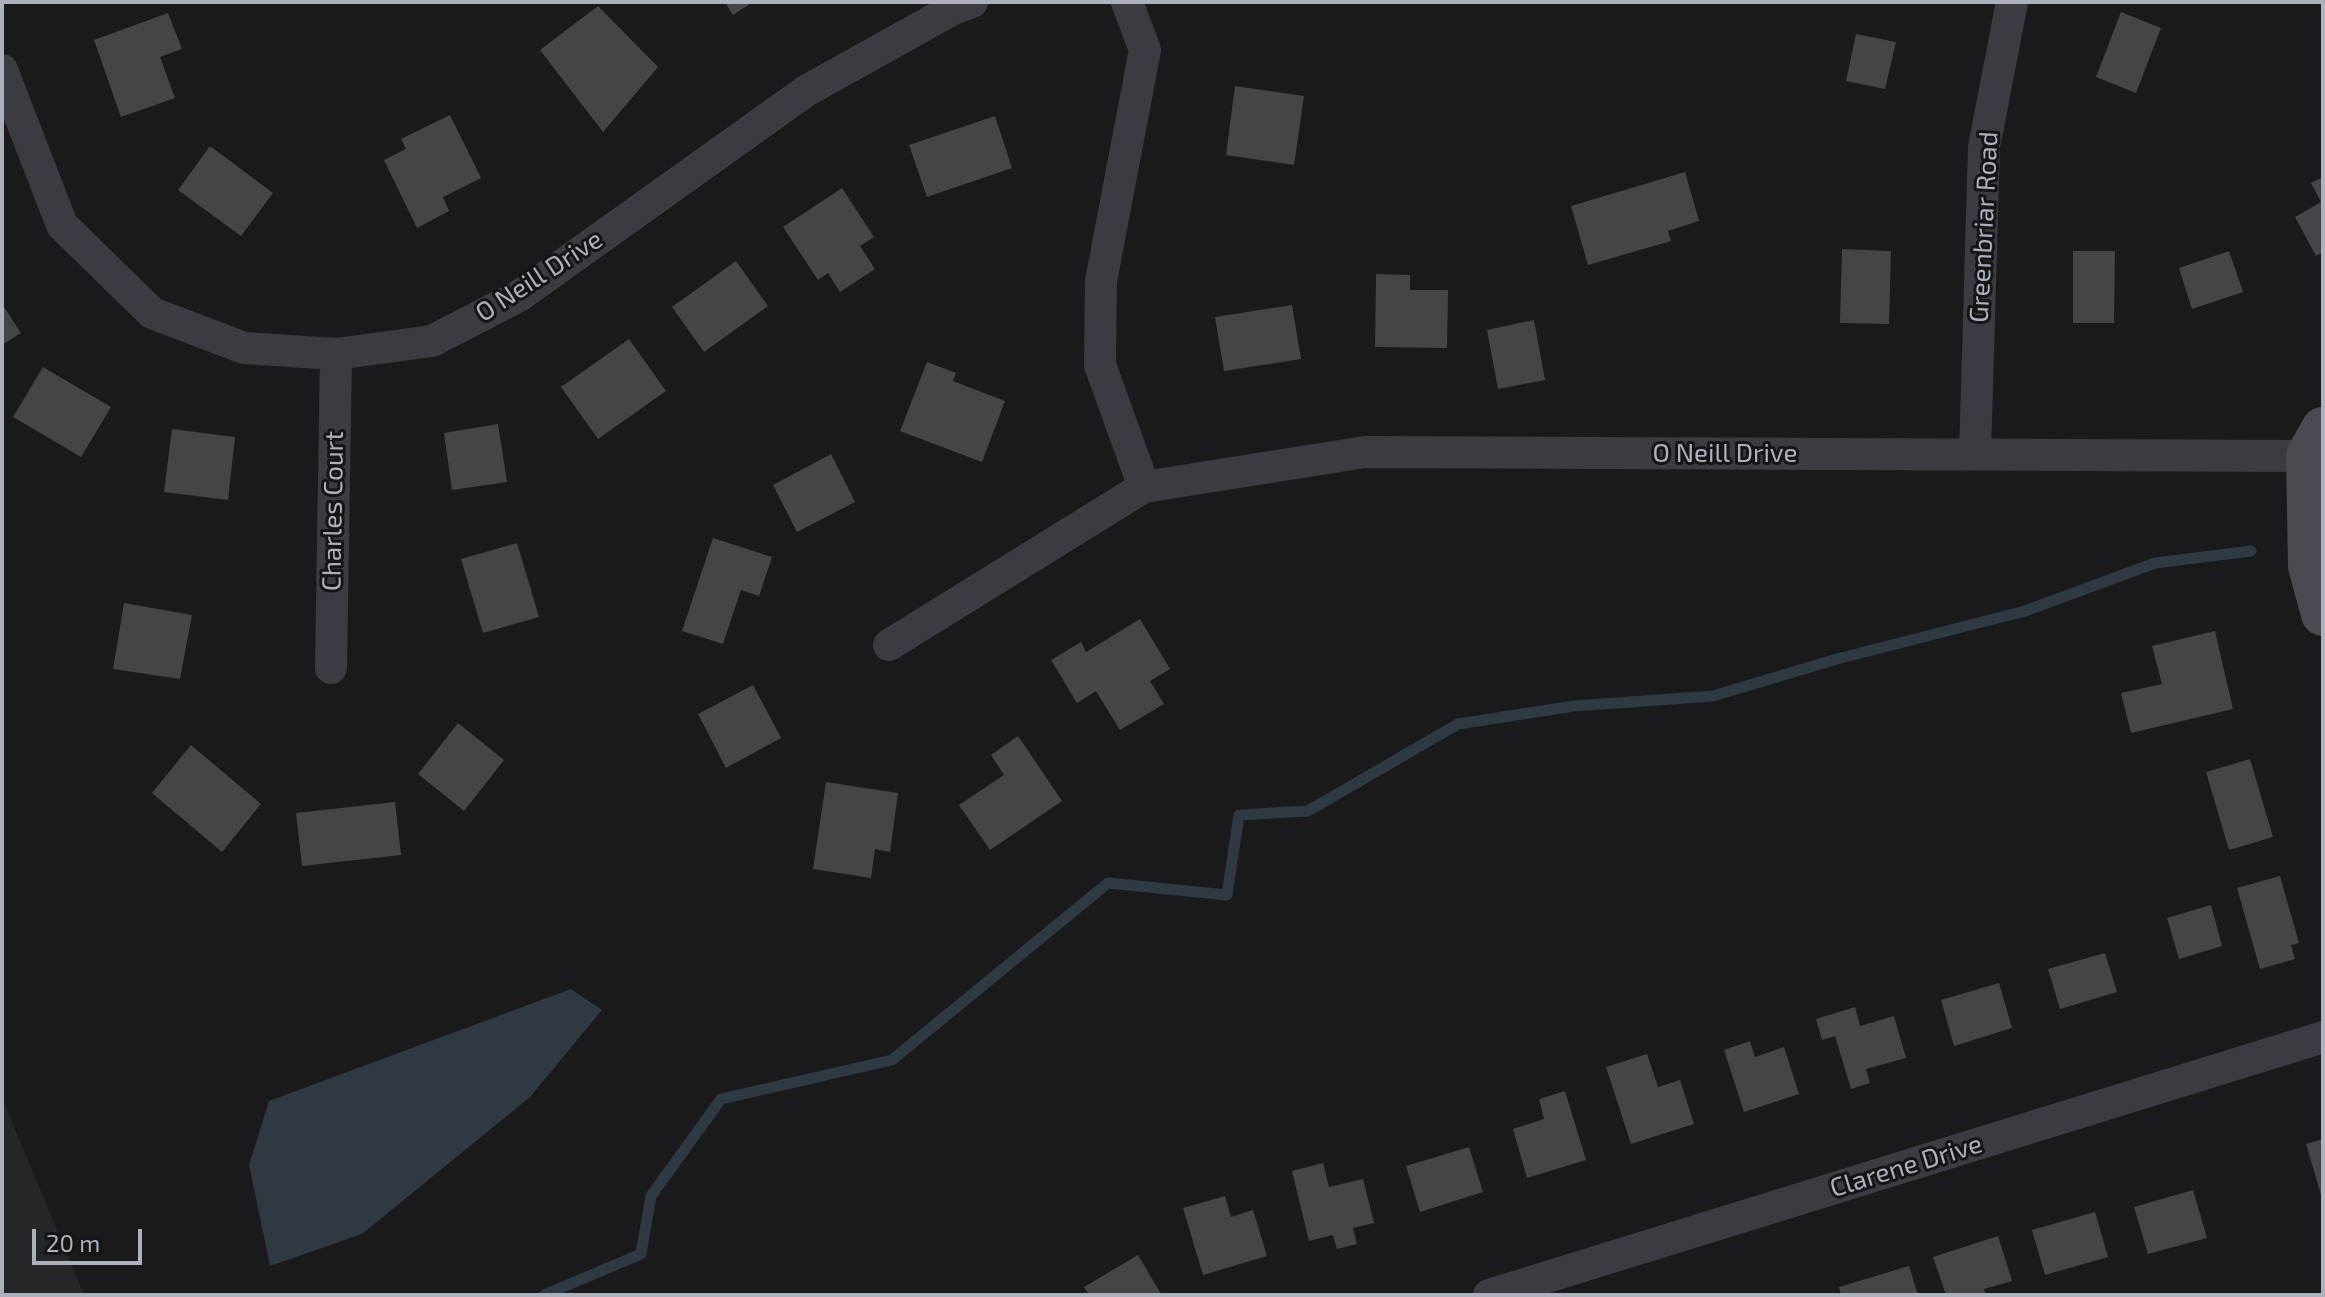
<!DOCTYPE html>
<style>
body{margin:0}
#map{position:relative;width:2325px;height:1297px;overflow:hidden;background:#1a1a1c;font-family:"Exo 2",sans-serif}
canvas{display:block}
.frame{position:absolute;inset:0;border:4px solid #acb1bc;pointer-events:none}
.scale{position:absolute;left:32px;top:1229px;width:110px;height:36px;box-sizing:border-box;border:4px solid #acb1bc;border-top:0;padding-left:10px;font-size:24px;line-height:28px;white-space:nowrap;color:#acb1bc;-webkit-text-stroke:6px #151517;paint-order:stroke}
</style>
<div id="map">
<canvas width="2325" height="1297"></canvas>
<div class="frame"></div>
<div class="scale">20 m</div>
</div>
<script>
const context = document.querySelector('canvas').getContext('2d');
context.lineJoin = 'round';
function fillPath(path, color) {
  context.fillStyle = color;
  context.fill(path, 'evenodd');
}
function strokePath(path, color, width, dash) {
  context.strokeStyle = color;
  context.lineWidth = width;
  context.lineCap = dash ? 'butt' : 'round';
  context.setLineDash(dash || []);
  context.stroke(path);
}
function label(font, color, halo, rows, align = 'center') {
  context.font = font + ' "Exo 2",sans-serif';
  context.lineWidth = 6;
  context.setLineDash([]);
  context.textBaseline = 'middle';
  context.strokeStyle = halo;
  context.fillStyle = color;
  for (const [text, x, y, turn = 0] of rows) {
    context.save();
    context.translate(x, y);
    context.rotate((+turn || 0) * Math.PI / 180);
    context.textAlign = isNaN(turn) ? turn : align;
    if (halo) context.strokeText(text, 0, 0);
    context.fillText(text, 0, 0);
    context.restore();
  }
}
const built = new Path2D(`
 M2,1098L84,1295H2Z`);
const water = new Path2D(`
 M571,989L602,1010L530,1097L362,1234L270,1266L249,1165L269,1101Z`);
const stream = new Path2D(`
 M544,1295L641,1254L651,1196L721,1099L892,1060L1108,883L1227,895L1239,815L1308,811L1458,724L1574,706L1713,696L1837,659L2025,611L2155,563L2251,551`);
const building = new Path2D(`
 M725,2H753L733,15Z
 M598,6L658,67L603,132L540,50Z
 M2121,12L2161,28L2136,93L2096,77Z
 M168,13L182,49L160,57L175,98L121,117L94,40Z
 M1856,34L1896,42L1885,89L1846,81Z
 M1235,86L1304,96L1294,165L1226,155Z
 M450,115L481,178L443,197L449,211L417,228L384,160L406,149L401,139Z
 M995,116L1012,168L927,197L909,145Z
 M210,146L273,193L241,236L178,190Z
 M1685,172L1699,221L1668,231L1671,241L1588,265L1571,206Z
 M2323,177V252L2316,256L2295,217L2321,202L2311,183Z
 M842,188L874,237L860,246L875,269L840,292L828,273L818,280L783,227Z
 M1842,249L1891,251L1889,324L1840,323Z
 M2073,251H2115L2114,323H2073Z
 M2229,251L2243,292L2192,309L2179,268Z
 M736,261L768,306L704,352L672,307Z
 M1376,274L1410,275V290H1448L1447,348L1375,347Z
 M2,304L21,333L2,345Z
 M1292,305L1301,359L1224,371L1215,317Z
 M1534,320L1545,380L1498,389L1487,330Z
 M629,339L666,391L598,439L561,387Z
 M927,362L956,373L953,381L1005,401L982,462L900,431Z
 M43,367L111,407L81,457L13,417Z
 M498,424L507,482L452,490L444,433Z
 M172,429L235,437L228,500L164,492Z
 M831,454L855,502L797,532L773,485Z
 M713,538L772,557L759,596L741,590L723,644L682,631Z
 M517,543L539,617L483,633L461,559Z
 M124,603L192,615L180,679L113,669Z
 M1140,619L1170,669L1150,681L1164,704L1120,730L1096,691L1077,703L1051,660L1081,642L1086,652Z
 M2215,631L2233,709L2131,733L2121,693L2162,684L2152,646Z
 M753,685L781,738L726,768L698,714Z
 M458,723L504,760L464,811L418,774Z
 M1018,736L1062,801L990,850L959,805L1004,775L991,755Z
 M191,745L261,804L222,852L152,793Z
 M2250,759L2273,837L2229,850L2206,772Z
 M826,782L898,793L890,852L875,849L871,878L813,869Z
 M395,802L401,855L302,866L296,813Z
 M2280,876L2299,943L2291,945L2295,959L2260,969L2237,888Z
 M2211,905L2222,946L2179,959L2167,918Z
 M2105,953L2117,992L2060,1009L2048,969Z
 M1999,983L2012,1028L1954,1046L1941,1000Z
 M1855,1007L1860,1026L1894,1016L1906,1058L1866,1069L1870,1083L1851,1089L1835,1036L1822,1040L1816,1019Z
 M1750,1041L1755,1057L1784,1047L1799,1094L1744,1112L1724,1050Z
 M1647,1054L1658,1087L1680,1080L1694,1124L1631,1144L1606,1067Z
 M1565,1091L1586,1160L1527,1178L1513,1129L1544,1119L1539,1099Z
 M2323,1139V1198H2322L2306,1144Z
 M1469,1147L1483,1192L1420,1212L1406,1166Z
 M1323,1163L1329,1187L1363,1179L1374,1223L1353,1228L1357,1244L1337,1249L1333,1235L1309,1241L1292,1171Z
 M2193,1190L2207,1238L2148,1254L2134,1207Z
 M1225,1196L1231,1217L1253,1210L1267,1256L1203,1275L1183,1208Z
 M2095,1212L2108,1257L2045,1275L2032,1230Z
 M1998,1236L2012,1281L1984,1289L1986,1295H1946L1933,1257Z
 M1138,1255L1161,1294L1089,1295L1084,1287Z
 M1909,1266L1918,1295H1841L1839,1287Z`);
const street = new Path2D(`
 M1127,2L1145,50L1101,281L1100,365L1144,487
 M2,70L62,225L152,313L244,348L336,354L432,341L519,296L806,91L953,9L972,2
 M1975,454L1984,147L2012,2
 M889,645L1144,487L1365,452L2308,456
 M331,668L336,354
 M1489,1295L2323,1037`);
const secondary = new Path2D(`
 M2323,429L2308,456L2310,566L2323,614`);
const streetNames = [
 ["Greenbriar Road",1984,227,-87],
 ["O Neill Drive",539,276,-33],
 ["O Neill Drive",1725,453],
 ["Charles Court",333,511,-89],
 ["Clarene Drive",1906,1166,-17]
];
fillPath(built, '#262629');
fillPath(water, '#2f3941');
strokePath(stream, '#2f3941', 11);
fillPath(building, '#444549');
strokePath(street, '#3b3c41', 32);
strokePath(secondary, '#494b51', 44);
label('26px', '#acb1bc', '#151517', streetNames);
</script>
